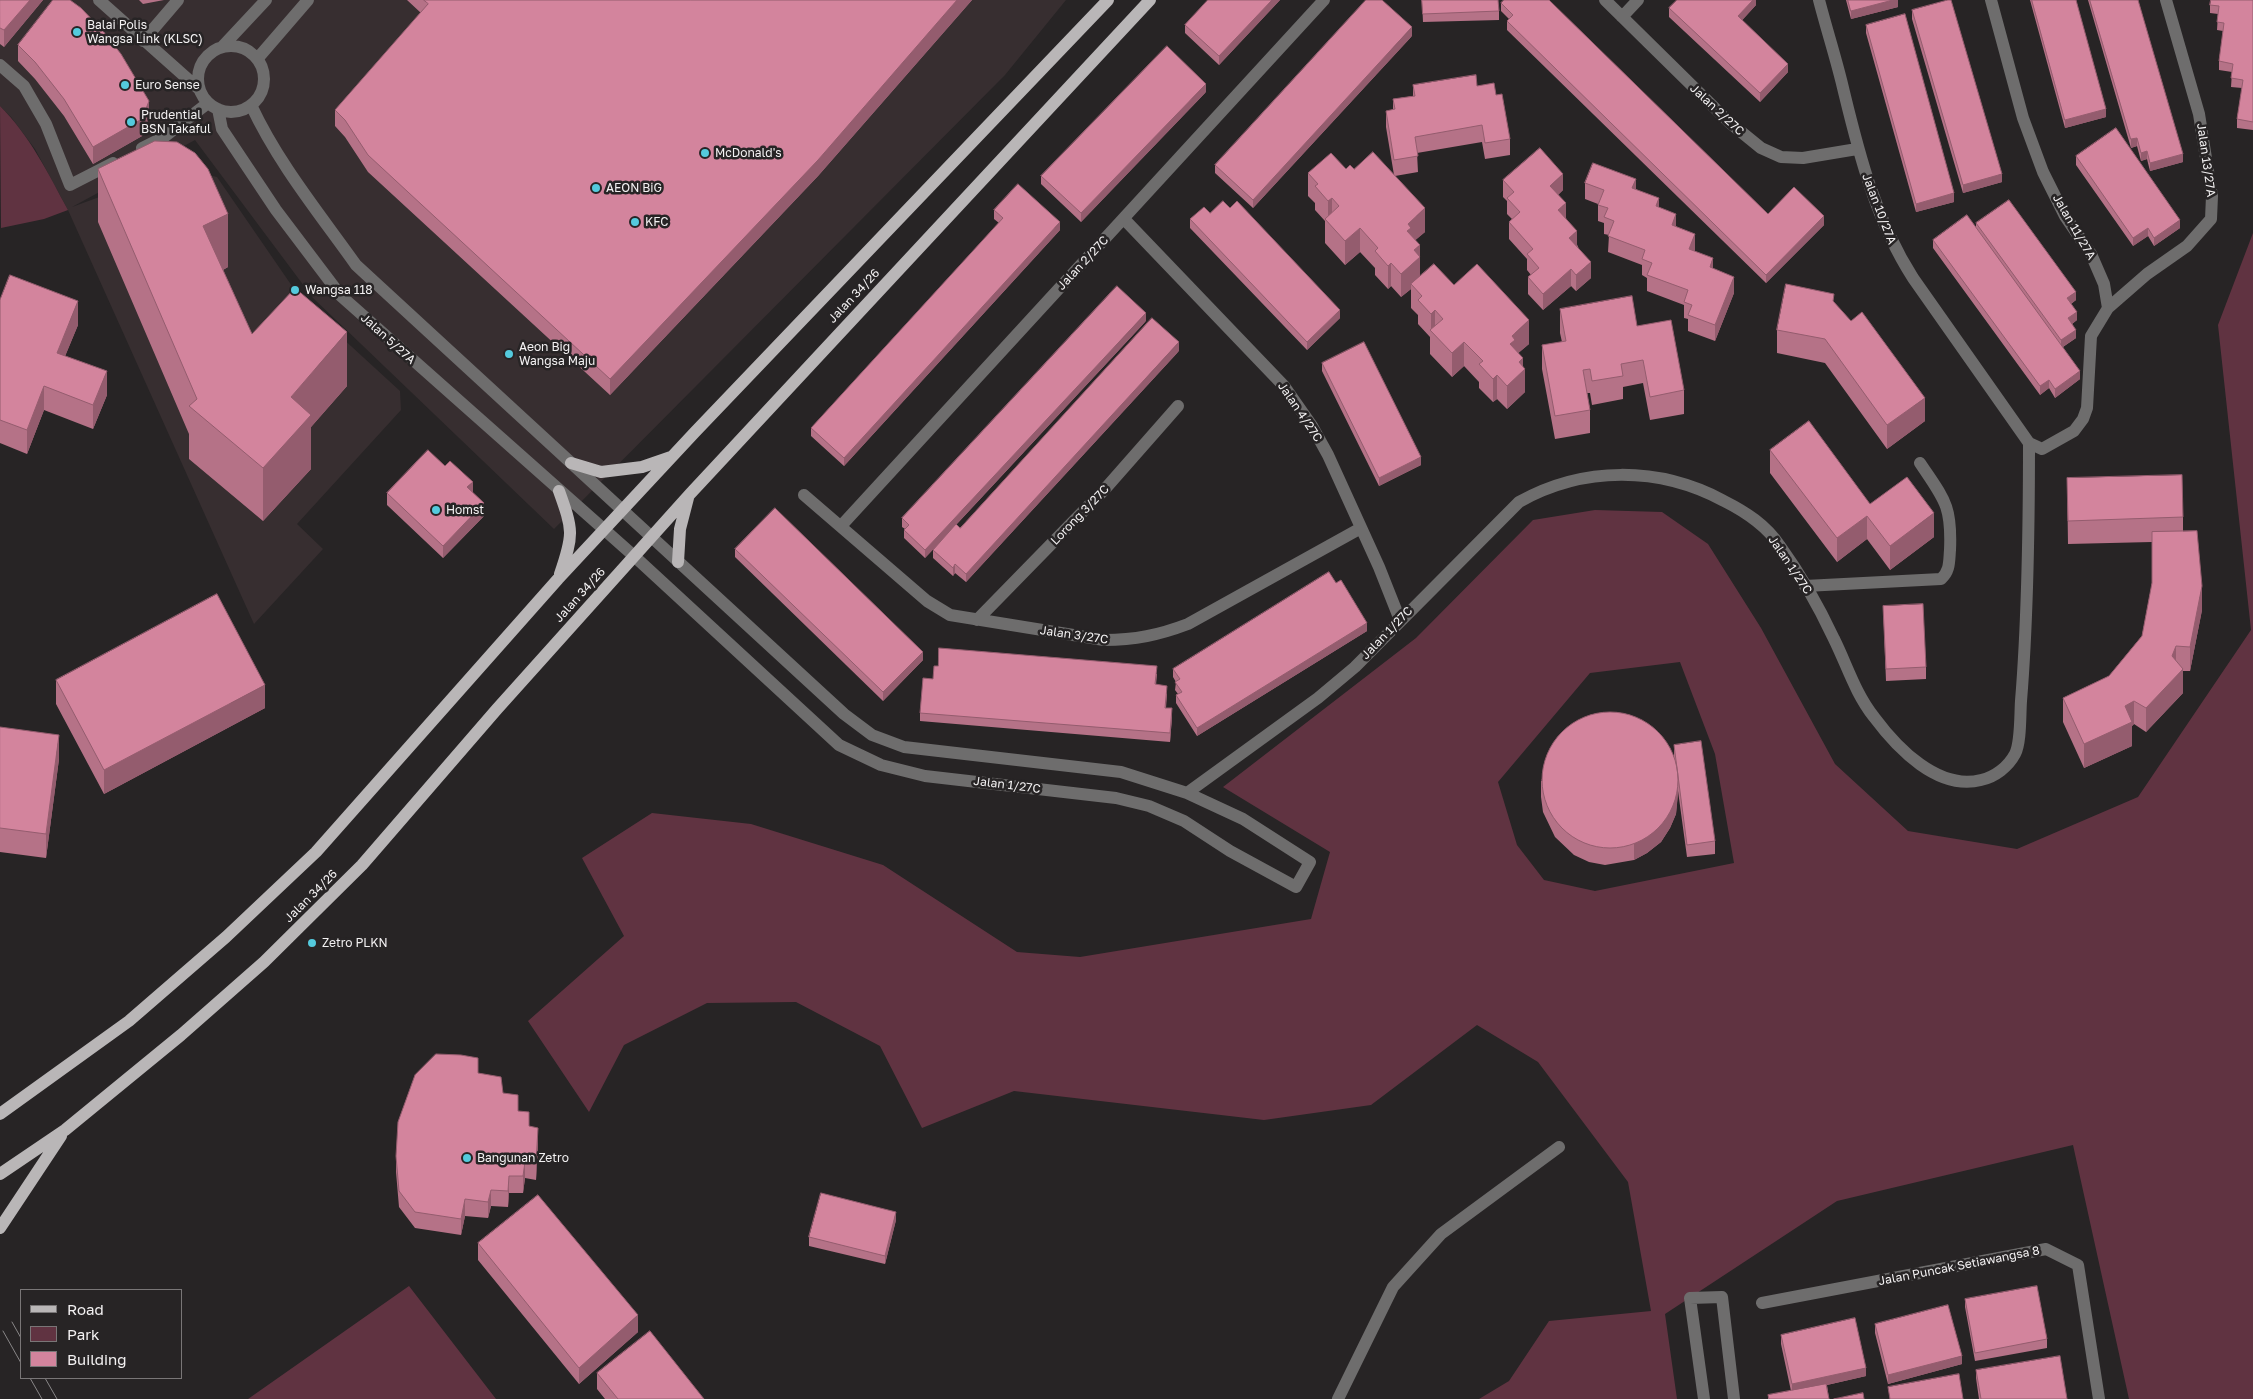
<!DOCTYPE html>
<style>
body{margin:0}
#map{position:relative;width:2253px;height:1399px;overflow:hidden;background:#272425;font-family:"Golos Text",sans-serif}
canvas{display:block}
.legend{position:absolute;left:20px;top:1289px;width:162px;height:90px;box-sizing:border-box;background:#272425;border:1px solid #797677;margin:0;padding:6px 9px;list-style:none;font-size:15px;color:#f3f1f2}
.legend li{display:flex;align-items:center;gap:10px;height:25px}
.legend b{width:25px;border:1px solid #797677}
</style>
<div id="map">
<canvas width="2253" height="1399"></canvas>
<ul class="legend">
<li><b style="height:6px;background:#b9b6b7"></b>Road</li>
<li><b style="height:14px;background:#603341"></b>Park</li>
<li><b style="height:14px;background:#d3849d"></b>Building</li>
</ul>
</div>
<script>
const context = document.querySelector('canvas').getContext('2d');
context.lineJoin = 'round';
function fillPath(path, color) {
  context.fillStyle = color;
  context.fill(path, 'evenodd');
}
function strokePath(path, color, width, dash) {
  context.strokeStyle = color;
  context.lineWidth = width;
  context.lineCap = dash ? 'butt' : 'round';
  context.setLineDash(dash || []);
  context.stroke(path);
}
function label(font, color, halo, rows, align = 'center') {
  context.font = font + ' "Golos Text",sans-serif';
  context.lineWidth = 5;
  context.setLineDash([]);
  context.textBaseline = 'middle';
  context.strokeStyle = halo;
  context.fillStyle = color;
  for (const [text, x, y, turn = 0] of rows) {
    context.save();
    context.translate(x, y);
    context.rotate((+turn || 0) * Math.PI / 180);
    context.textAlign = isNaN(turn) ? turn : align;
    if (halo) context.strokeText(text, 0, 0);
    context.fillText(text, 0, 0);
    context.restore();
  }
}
const built = new Path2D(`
 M0,0H1066L1005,75L554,529L313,298L195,140L72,207L124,188L164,165L217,177L303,302L400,391L401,410L297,524L323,549L254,624L68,210L35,149L11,117L0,106Z`);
const green = new Path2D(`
 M0,106C30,136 48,173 68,210L44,219L1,228Z
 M2253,233V1399H2129L2073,1145L1837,1201L1665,1314L1677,1399H1479L1509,1381L1549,1321L1651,1311L1628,1182L1538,1062L1477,1025L1371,1105L1264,1120L1014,1091L922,1128L880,1046L796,1002L707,1003L624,1045L589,1112L528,1021L624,936L582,858L652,813L751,824L883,865L1017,952L1080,957L1311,919L1330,852L1223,787L1416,638L1533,520L1595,510L1662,512L1708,544L1761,628L1835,764L1908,831L2017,849L2138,797L2251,630L2218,325ZM1680,662L1715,754L1734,863L1595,891L1544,880L1517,845L1498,782L1590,673Z
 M409,1286L496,1399H248Z`);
const minor = new Path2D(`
 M99,0L199,89
 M1605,0L1729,122L1761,148L1781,157L1803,158L1857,149
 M1819,0C1827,31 1837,61 1844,92C1860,158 1876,220 1913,278L2029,443
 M1991,0L2023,118L2043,172L2065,216L2091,254L2104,284L2108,308
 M1622,17L1638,0
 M143,41L178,0
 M198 79a33 33 0 1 1 66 0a33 33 0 1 1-66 0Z
 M222,47L266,0
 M258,58L308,0
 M0,65L24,86L46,124L70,185L113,163
 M218,109L222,129L276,210L341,296L634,556L839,745L881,765L925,776L1116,798L1149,806L1184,821L1230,851L1296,887L1310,862L1243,819L1187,793L1121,772L904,747L872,735L844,714L356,265C319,213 278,163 251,105
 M142,148L164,137L208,103
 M1124,219L1284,386L1312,426L1328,455L1379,567L1400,620
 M2029,443L2042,449L2074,431L2083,419L2087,408L2091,336L2108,308L2147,274L2187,246L2211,219L2212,196L2199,114L2166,0
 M804,495L927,601L950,615L1104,640C1135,640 1159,635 1188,624L1361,528
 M841,526L1324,0
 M1805,586L1941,579C1950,571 1949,562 1950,550C1952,505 1944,499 1920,463
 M977,620L1105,489L1178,406
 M1187,793L1318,698L1355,667L1519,502C1583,466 1659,466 1724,501C1746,512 1766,525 1780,546C1801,575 1819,607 1834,639C1847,665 1855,693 1874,717C1897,748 1938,791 1981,780C1995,777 2008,767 2015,754C2021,743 2020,715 2021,701C2028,615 2029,529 2029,443
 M1762,1303L2046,1249L2078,1265L2099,1399
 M1338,1399L1393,1287L1441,1234L1559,1147
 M1704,1399L1690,1298L1722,1297L1734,1399`);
const major = new Path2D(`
 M571,463L601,472L642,467L671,457
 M559,491C573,530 574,534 560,574
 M678,562L680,529L688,498
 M0,1114L129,1021L226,937L316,852L558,579L695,432L1108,0
 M0,1174L65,1130L181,1035L264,962L362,865L497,709L690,494L1150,0
 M0,1228L61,1136`);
const tram = new Path2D(`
 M12,1322L21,1338
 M3,1331L21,1363
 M30,1378L42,1399
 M45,1378L57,1399`);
const wall = new Path2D(`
 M0,0H43L4,47L0,44Z
 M139,0H164L143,4Z
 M407,0H972L818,176L610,395L368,172L345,137L335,126V110L421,13Z
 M1208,0H1280L1219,65L1185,33V25Z
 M1422,0L1499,11V20L1423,22Z
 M1756,0V5L1742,20L1788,72L1760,102L1669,17V8Z
 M1846,0H1898V7L1851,19Z
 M2030,0H2076L2106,117L2065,128Z
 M2088,0H2138L2183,162L2150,171L2147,159L2141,161L2137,146L2131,148Z
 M2253,0V130L2237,128V119L2242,88L2231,87L2232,72L2219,70V61L2223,31L2217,30L2218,14L2210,13V5Z
 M1501,3L1768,214L1824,225L1766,283L1507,30V21L1509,19L1501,11Z
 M1912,10L2002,182L1963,193L1912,19Z
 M1866,25L1954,202L1916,212L1866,33Z
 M1412,36L1253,208L1215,173V165Z
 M18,45L149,117L142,136L93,164L64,116L35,79L18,61Z
 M1413,85L1477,86L1496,95L1510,139V155L1485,159L1482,142L1417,153L1418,172L1395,176L1425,232L1415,240L1420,256V276L1454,285L1529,344L1518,353L1523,366L1525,392L1507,409L1497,399L1493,402L1479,388V382L1464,366L1452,377L1430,354V337L1418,324V315L1411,308V289L1401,297L1391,286L1388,289L1375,275V268L1360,252L1345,265L1325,243V221L1315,210V203L1308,196V173L1346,169H1354L1394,175L1386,127V111L1393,110V99L1413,96Z
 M1206,92L1081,222L1041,184V176Z
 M2076,156L2180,228L2154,246L2148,236L2133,246L2076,165Z
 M98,169L228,267L223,270L252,334L347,386L311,427V469L263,521L189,459V434L98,222Z
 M1503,180L1563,190L1558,195L1566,218L1591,278L1576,291L1571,286L1543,310L1528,294V277L1531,275L1527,270V259L1509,239V222L1512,219L1507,214V201L1503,197Z
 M1585,183L1636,189L1659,207L1676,226L1695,250L1694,251L1713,269L1734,293L1715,341L1688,331V319L1684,318V305L1647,291V278L1642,275V265L1608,252L1609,235L1604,234V223L1598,221V204L1585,199Z
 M994,210L1060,230L844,466L811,436V428L999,223L994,219Z
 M1210,213L1340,318L1307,350L1190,228V219Z
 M1976,223L2076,300L2071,304L2077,320L2072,324L2076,338L2063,347L2080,379L2055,398L2049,388L2040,395L1933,248V240L1976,228Z
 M0,300L78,325L65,356L107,395L93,429L44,410L27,454L0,443Z
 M1834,303L1925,421L1887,449L1825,363L1777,353V330Z
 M1560,309L1637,326L1684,390V414L1650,420L1643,383L1623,387V399L1592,405L1590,393H1587L1590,410V433L1555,439L1542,369V345L1562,342L1560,333Z
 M1146,321L956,525L960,528L1179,351L966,582L955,573L953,576L933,558V550L943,539L925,558L904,538V530L905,529L902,527V518Z
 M1322,363L1421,465L1379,486L1322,371Z
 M1770,450L1870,504L1934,537L1890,570L1867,539L1837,562L1770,473Z
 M2067,478L2183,517V532L2202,610L2190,671H2183V693L2146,732L2134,724L2132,726V746L2084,768L2063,722V698L2109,676L2142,636L2152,583V542L2068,544Z
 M387,493H473L484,516L443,558L387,505Z
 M735,549L923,660L883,701L735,557Z
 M1336,583L1367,631L1197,736L1176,703V695L1178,694L1175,690L1176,682L1173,677V669Z
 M1883,606L1926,667V679L1886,681Z
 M1157,674L1156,685L1167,694L1166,708L1172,717L1170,742L920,721V713L933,679Z
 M56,680L265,708L104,794L56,704Z
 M0,727L59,759L46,858L0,852Z
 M1674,745L1715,841V854L1687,857L1678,791L1676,814L1670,828L1661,842L1647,853L1634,860L1605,865L1589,862L1574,855L1555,837L1543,812L1541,797V781L1674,757Z
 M478,1074L503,1093L518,1111L529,1126L538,1144L536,1180L525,1178L523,1193H509L508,1207L491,1206L488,1218L465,1216L461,1235L415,1228L399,1207L396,1172V1156Z
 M896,1220L885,1264L809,1246V1237Z
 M478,1243L638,1332L579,1384L478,1260Z
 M1965,1299L2047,1339V1348L1975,1361L1965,1307Z
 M1875,1324L1962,1364L1888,1384L1875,1333Z
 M1781,1335L1866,1376L1827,1385L1829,1399H1768V1395L1791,1391L1781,1344Z
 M1976,1370L2067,1399H1979L1976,1378Z
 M597,1373L704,1399H605L597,1389Z`);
const shadedWall = new Path2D(`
 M30,0H43L4,47V30Z
 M957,0H972L818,176L610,395V379Z
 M1272,0H1280L1219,65V56Z
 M1753,0H1756V5L1738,25V16Z
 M1893,0H1898V7L1851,19V11Z
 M1412,27V36L1253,208V200Z
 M1788,64V72L1760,102V93Z
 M1206,84V92L1081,222V213Z
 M149,101V117L142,136L93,164V147Z
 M2106,109V117L2065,128V120Z
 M2137,138V146L2131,148V139Z
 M2147,151V159L2141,161V153Z
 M2183,154V162L2150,171V163Z
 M1563,174V190L1550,202V186Z
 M2002,174V182L1963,193V185Z
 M1636,179V196L1632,188Z
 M1954,193V202L1916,212V204Z
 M1332,198V222L1328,223V201Z
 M1659,198V214L1656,206Z
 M1566,203V219L1558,210Z
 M1425,208V232L1411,244L1407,255L1408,224Z
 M228,214V267L203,280V226Z
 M1676,214V230L1672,225Z
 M1824,216V225L1766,283V275Z
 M2180,220V228L2154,246V238Z
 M1060,222V230L844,466V458Z
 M1360,228V252L1345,265V241Z
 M2148,228V236L2133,246V238Z
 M1577,231V247L1569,238Z
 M1695,234V250L1689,265V249Z
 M1420,245V280L1411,284V289L1401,297V274L1414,250Z
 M1713,258V274L1710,267Z
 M1591,262V278L1576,291V275Z
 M1391,263V286L1388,289V266Z
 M1571,269V286L1543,310V294Z
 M1734,277V293L1715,341V325Z
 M2076,292V300L2067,306V298Z
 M78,301V325L57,376V353Z
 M1340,310V318L1307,350V342Z
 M1435,310V334L1431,331V314Z
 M2077,312V320L2068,327V318Z
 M1146,313V321L925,558V550Z
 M1529,320V344L1515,356L1510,344L1512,336Z
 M2076,330V338L2061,348V340Z
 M347,332V386L311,427V469L263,521V468L291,397Z
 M1179,342V351L966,582V574Z
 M1464,342V366L1452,377V353Z
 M1523,358V371L1525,369V392L1507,409V386L1519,362Z
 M107,371V395L93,429V405Z
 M2080,371V379L2055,398V389Z
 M1497,375V399L1493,402V379Z
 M2049,380V388L2040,395V386Z
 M44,386V410L27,454V430Z
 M1925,398V421L1887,449V425Z
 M1421,457V465L1379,486V478Z
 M473,482V495L467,487Z
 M484,503V516L443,558V546Z
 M1934,513V537L1890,570V546Z
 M1867,516V539L1837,562V538Z
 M955,564V573L953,576V568Z
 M2202,586V610L2190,671V647Z
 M1367,623V631L1197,736V728Z
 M2176,646V670L2172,656Z
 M923,652V660L883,701V692Z
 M2183,669V693L2146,732V708Z
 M265,685V708L104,794V770Z
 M2134,701V724L2132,726V746L2084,768V744L2125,706Z
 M1172,708V717L1170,742V733Z
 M59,735V759L46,858V834Z
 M1678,779V795L1676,814L1670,828L1661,842L1647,853L1634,860V844Z
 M538,1128V1144L536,1180V1163Z
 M525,1162V1178L523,1193V1176Z
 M509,1176V1193L508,1207V1191Z
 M491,1190V1206L488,1218V1202Z
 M465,1199V1216L461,1235V1219Z
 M896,1212V1220L885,1264V1256Z
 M638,1315V1332L579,1384V1368Z
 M1962,1356V1364L1888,1384V1375Z
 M1866,1368V1376L1792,1393V1384Z`);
const building = new Path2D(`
 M0,0H30L4,30L0,28Z
 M53,0H70L81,8L103,31L121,54L149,101L142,119L93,147L64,99L35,62L18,45Z
 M424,0H957L818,160L610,379L368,155L345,120L335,110L428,4Z
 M1208,0H1272L1219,56L1185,25Z
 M1366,0H1382L1412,27L1253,200L1215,165Z
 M1422,0H1498L1499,11L1423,14Z
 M1504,0H1549L1768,214L1794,187L1824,216L1766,275L1507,21L1513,15L1501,3Z
 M1677,0H1753L1738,16L1788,64L1760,93L1669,8Z
 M1848,0H1893L1851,11Z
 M1948,0H1951L2002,174L1963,185L1912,10Z
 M2032,0H2076L2106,109L2065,120Z
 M2090,0H2138L2183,154L2150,163L2147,151L2141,153L2137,138L2131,139Z
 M2211,0H2253V122L2237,119L2243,80L2231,78L2233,64L2219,61L2224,23L2217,22L2219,6L2210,5Z
 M1905,14L1954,193L1916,204L1866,25Z
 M1167,46L1206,84L1081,213L1041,176Z
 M1476,75L1477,86L1494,83L1496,95L1502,94L1510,139L1485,143L1482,125L1415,137L1418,156L1394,160L1386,111L1395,109L1393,99L1415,96L1413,85Z
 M2116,128L2180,220L2154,238L2148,228L2133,238L2076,156Z
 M155,141L177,142L195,153L208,169L228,214L203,226L252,334L295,288L347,332L291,397L311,415L263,468L189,406L197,399L98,169Z
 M1540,148L1563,174L1550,186L1566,203L1558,210L1577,231L1569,238L1591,262L1576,275L1571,269L1543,294L1528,277L1539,268L1527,254L1533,249L1509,222L1520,212L1507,198L1514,192L1503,180Z
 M1373,152L1425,208L1408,224L1411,228L1407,231L1420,245L1414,250L1420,257L1401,274L1391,263L1388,266L1375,251L1378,248L1360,228L1345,241L1325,219L1339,206L1332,198L1328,201L1315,186L1318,184L1308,173L1331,153L1346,169L1350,165L1354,169Z
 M1593,163L1636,179L1632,188L1659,198L1656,206L1676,214L1672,225L1695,234L1689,249L1713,258L1710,267L1734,277L1715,325L1688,315L1692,305L1684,302L1688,290L1647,275L1652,263L1642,259L1645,250L1608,236L1614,221L1604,217L1608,208L1598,205L1604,190L1585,183Z
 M1018,184L1060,222L844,458L811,428L1003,218L994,210Z
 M2009,200L2076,292L2067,298L2077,312L2068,318L2076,330L2061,340L1976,223Z
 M1223,201L1230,208L1237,201L1340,310L1307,342L1190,219L1204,207L1210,213Z
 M1967,215L2080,371L2055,389L2049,380L2040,386L1933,240Z
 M1434,264L1454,285L1477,264L1529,320L1512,336L1515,340L1510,344L1523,358L1519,362L1525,369L1507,386L1497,375L1493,379L1479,364L1483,361L1464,342L1452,353L1430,330L1443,319L1435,310L1431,314L1418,300L1422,296L1411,284Z
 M10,275L78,301L57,353L107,371L93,405L44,386L27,430L0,420V300Z
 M1786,284L1834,294L1833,301L1851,321L1862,312L1925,398L1887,425L1825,339L1777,330Z
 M1117,286L1146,313L925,550L904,530L909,525L902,518Z
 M1632,296L1637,326L1671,320L1684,390L1650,397L1643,360L1621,364L1623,376L1592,381L1590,369L1583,370L1590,410L1555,416L1542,345L1566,341L1560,309Z
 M1152,318L1179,342L966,574L955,564L953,568L933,550L956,524L960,528Z
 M1364,342L1421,457L1379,478L1322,363Z
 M1809,421L1870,504L1907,477L1934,513L1890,546L1867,516L1837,538L1770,450Z
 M428,450L445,466L450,461L473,482L467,487L484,503L443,546L387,493Z
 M2182,475L2183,517L2068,521L2067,478Z
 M775,508L923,652L883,692L735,549Z
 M2197,531L2202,586L2190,647L2176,646L2172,656L2183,669L2146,708L2134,701L2125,706L2132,722L2084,744L2063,698L2109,676L2142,636L2152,583V532Z
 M1329,572L1336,583L1341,580L1367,623L1197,728L1176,695L1182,692L1175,682L1180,679L1173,669Z
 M217,594L265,685L104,770L56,680Z
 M1923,604L1926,667L1886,669L1883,606Z
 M939,648L1157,666L1155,684L1167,686L1165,708H1172L1170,733L920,713L923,678L933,679L934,666H938Z
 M1542 780a68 68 0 1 1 136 0a68 68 0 1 1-136 0Z
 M0,727L59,735L46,834L0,828Z
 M1701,741L1715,841L1687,845L1674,745Z
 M436,1054L461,1055L478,1058V1073L501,1077L503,1093L518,1095V1111L529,1112V1126L538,1128L536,1163L525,1162L523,1176H509L508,1191L491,1190L488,1202L465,1199L461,1219L415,1212L399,1191L396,1156L398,1122L415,1075Z
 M821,1193L896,1212L885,1256L809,1237Z
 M538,1195L638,1315L579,1368L478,1243Z
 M2037,1286L2047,1339L1975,1353L1965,1299Z
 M1948,1305L1962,1356L1888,1375L1875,1324Z
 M1855,1318L1866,1368L1792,1384L1781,1335Z
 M650,1331L704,1399H618L597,1373Z
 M2060,1356L2067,1399H1981L1976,1370Z
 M1959,1374L1963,1399H1890L1888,1387Z
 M1826,1384L1829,1399H1769L1768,1395Z
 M1863,1393L1864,1399H1834Z`);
const markers = [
 [77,32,5,"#54cadd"],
 [125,85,5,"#54cadd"],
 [131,122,5,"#54cadd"],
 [705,153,5,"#54cadd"],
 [596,188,5,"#54cadd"],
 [635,222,5,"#54cadd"],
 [295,290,5,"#54cadd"],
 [509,354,5,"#54cadd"],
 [436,510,5,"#54cadd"],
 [312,943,5,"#54cadd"],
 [467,1158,5,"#54cadd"]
];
const poiNames = [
 ["Balai Polis",87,25],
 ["Wangsa Link (KLSC)",87,39],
 ["Euro Sense",135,85],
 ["Prudential",141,115],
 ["BSN Takaful",141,129],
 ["McDonald's",715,153],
 ["AEON BiG",606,188],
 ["KFC",645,222],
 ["Wangsa 118",305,290],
 ["Aeon Big",519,347],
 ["Wangsa Maju",519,361],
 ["Homst",446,510],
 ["Zetro PLKN",322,943],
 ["Bangunan Zetro",477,1158]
];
const streetNames = [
 ["Jalan 2/27C",1717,110,43],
 ["Jalan 13/27A",2206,160,82],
 ["Jalan 10/27A",1879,209,69],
 ["Jalan 11/27A",2074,227,60],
 ["Jalan 2/27C",1083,263,-47],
 ["Jalan 34/26",854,296,-47],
 ["Jalan 5/27A",388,339,42],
 ["Jalan 4/27C",1300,412,56],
 ["Lorong 3/27C",1080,515,-46],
 ["Jalan 1/27C",1790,565,56],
 ["Jalan 34/26",580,595,-48],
 ["Jalan 1/27C",1387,633,-46],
 ["Jalan 3/27C",1074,635,8],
 ["Jalan 1/27C",1007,785,7],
 ["Jalan 34/26",311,896,-45],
 ["Jalan Puncak Setiawangsa 8",1959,1266,-11]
];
fillPath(built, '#372e30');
fillPath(green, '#603341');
strokePath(minor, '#6e6d6d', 12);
strokePath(major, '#b9b6b7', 12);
strokePath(tram, '#898788', 1);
fillPath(wall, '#b57287');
fillPath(shadedWall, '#945c6e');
fillPath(building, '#d3849d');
strokePath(building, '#945c6e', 1);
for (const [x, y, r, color] of markers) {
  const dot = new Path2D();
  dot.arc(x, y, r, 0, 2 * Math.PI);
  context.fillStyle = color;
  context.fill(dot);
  strokePath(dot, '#272425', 2);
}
label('12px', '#f3f1f2', '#272425', poiNames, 'left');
label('12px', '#f3f1f2', '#272425', streetNames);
</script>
